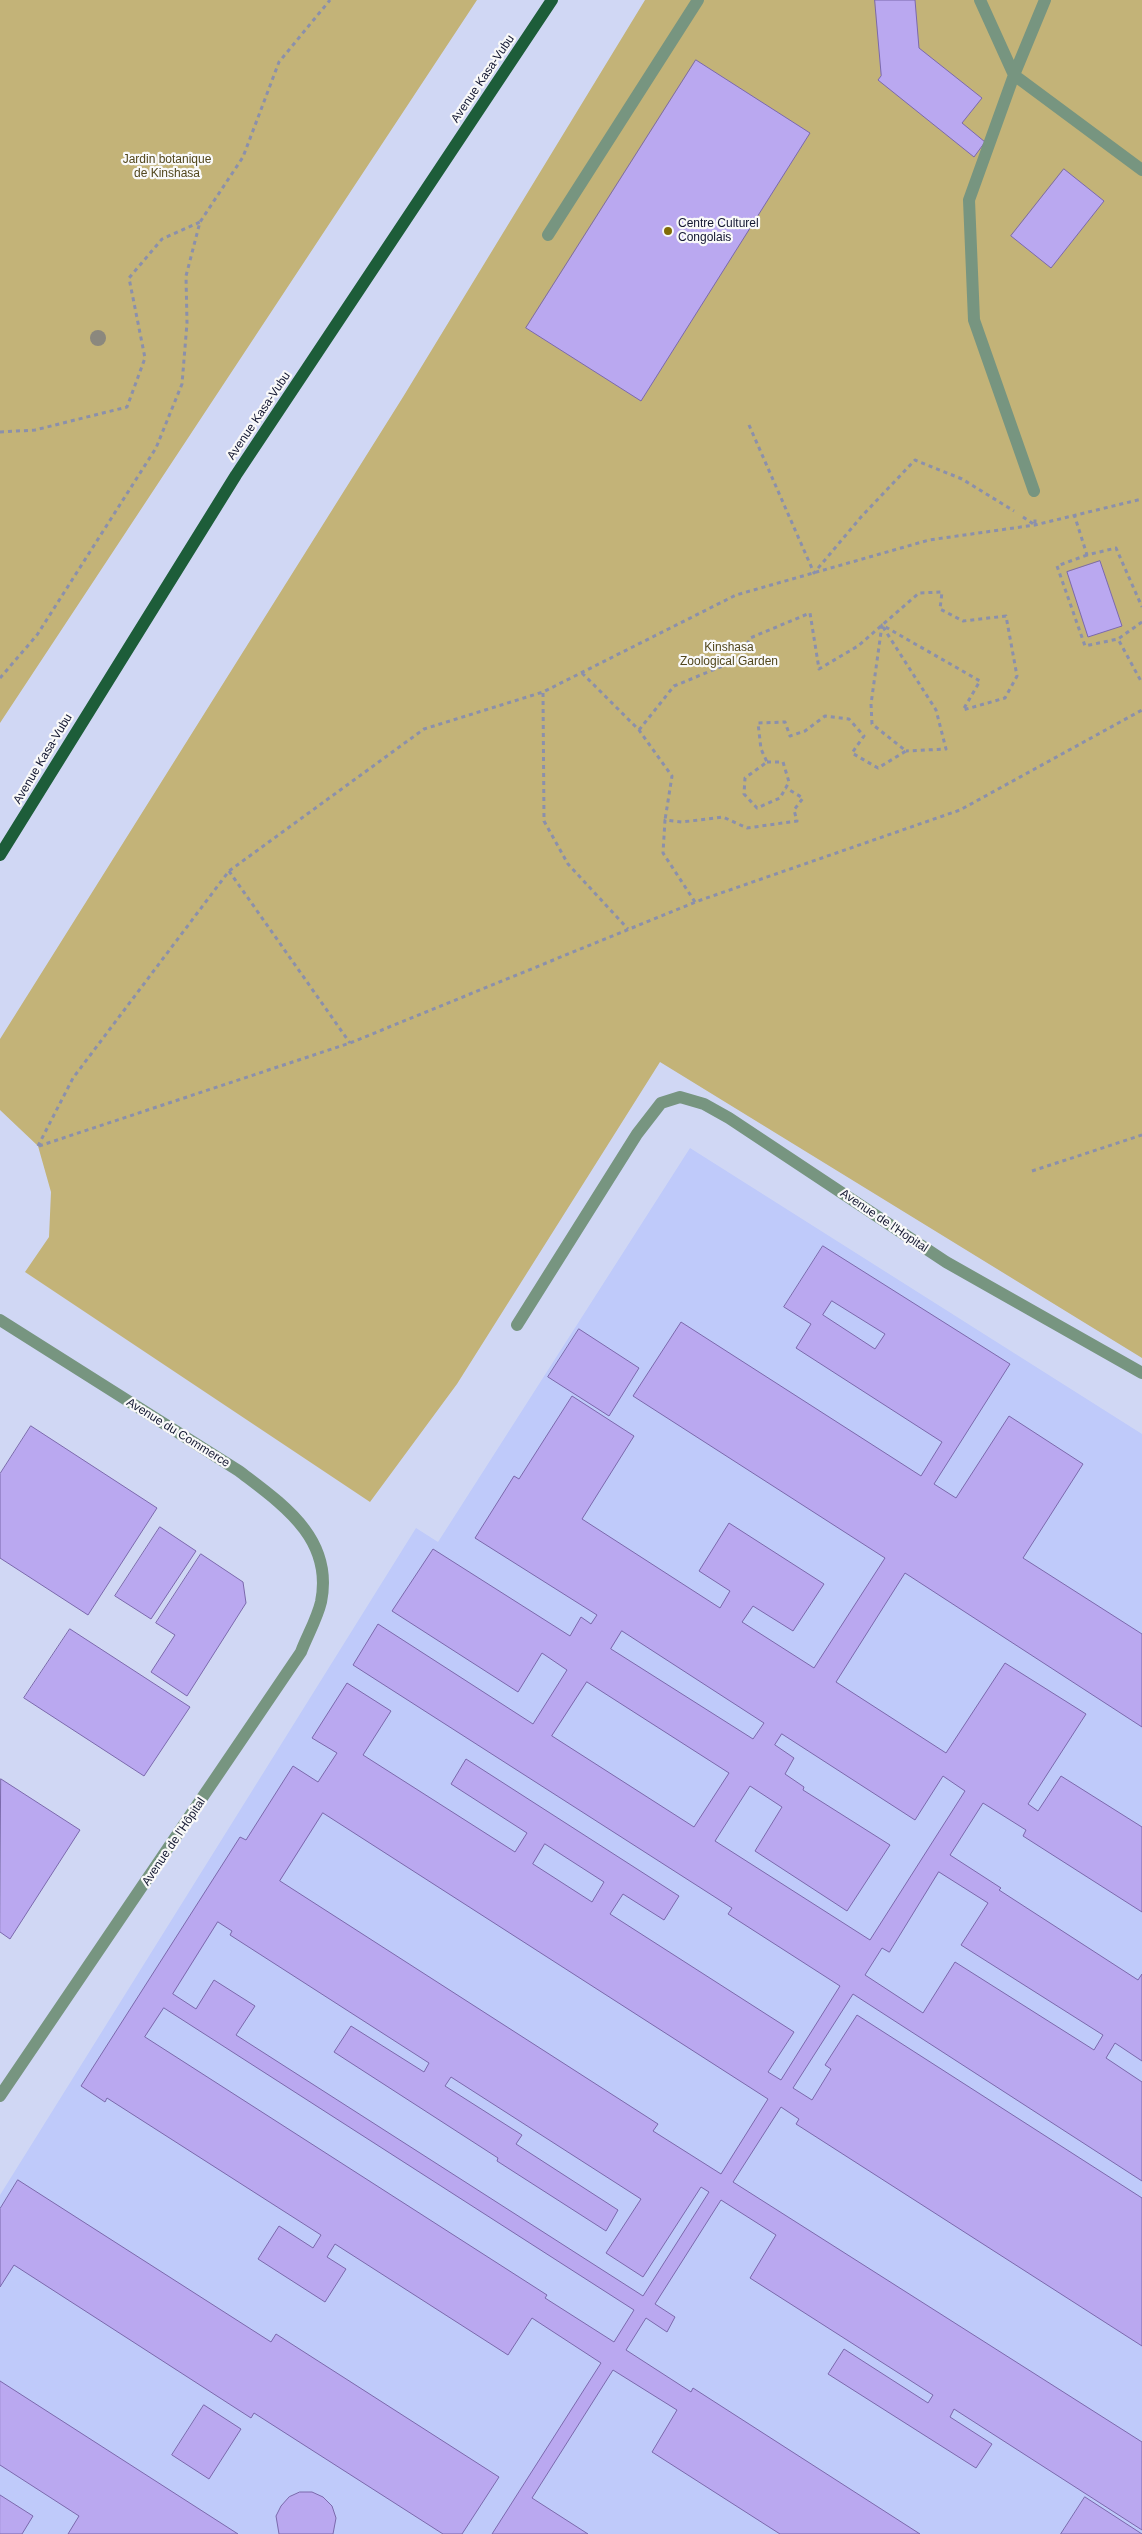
<!DOCTYPE html>
<meta charset="utf-8">
<style>
body{margin:0}
canvas{display:block;background:#d0d7f4}
</style>
<canvas width="1142" height="2534"></canvas>
<script>
const context = document.querySelector('canvas').getContext('2d');
context.lineJoin = 'round';
function fillPath(path, color) {
  context.fillStyle = color;
  context.fill(path, 'evenodd');
}
function strokePath(path, color, width, dash) {
  context.strokeStyle = color;
  context.lineWidth = width;
  context.lineCap = dash ? 'butt' : 'round';
  context.setLineDash(dash || []);
  context.stroke(path);
}
function label(font, color, halo, rows, align = 'center') {
  context.font = font + ' Arial,sans-serif';
  context.lineWidth = 4.5;
  context.setLineDash([]);
  context.textBaseline = 'middle';
  context.strokeStyle = halo;
  context.fillStyle = color;
  for (const [text, x, y, turn = 0] of rows) {
    context.save();
    context.translate(x, y);
    context.rotate((+turn || 0) * Math.PI / 180);
    context.textAlign = isNaN(turn) ? turn : align;
    if (halo) context.strokeText(text, 0, 0);
    context.fillText(text, 0, 0);
    context.restore();
  }
}
const built = new Path2D(`
 M690,1148L1142,1434V2534H0V2195L416,1528L438,1542Z`);
const green = new Path2D(`
 M0,0H477L0,723Z
 M645,0H1142V1358L660,1062L457,1384L370,1502L25,1272L49,1237L51,1192L38,1146L0,1110V1039L403,397Z`);
const building = new Path2D(`
 M875,0H915L919,48L982,98L962,123L985,142L974,157L878,80L881,76Z
 M696,60L810,133L641,401L526,328Z
 M1064,169L1104,201L1051,268L1011,236Z
 M1100,561L1122,626L1088,637L1067,572Z
 M823,1246L1010,1364L934,1484L956,1498L1009,1416L1083,1464L1023,1558L1142,1634V1727L905,1573L836,1682L946,1753L1005,1663L1086,1714L1028,1804L1038,1811L1061,1776L1142,1827V1912L1023,1836L1026,1830L983,1803L950,1855L1001,1888L999,1890L1138,1980L1142,1974V2061L1115,2043L1106,2058L1142,2082V2181L853,1994L793,2088L812,2100L831,2069L825,2065L857,2015L1142,2198V2346L796,2124L799,2119L781,2107L733,2182L1142,2442V2530L954,2409L950,2417L992,2444L976,2468L828,2374L844,2349L928,2403L933,2395L750,2278L776,2235L721,2200L655,2304L675,2317L667,2332L646,2318L626,2350L691,2392L693,2388L920,2534H780L652,2452L677,2410L613,2370L532,2498L588,2534H492L601,2363L532,2318L508,2355L335,2244L327,2257L346,2269L325,2302L258,2259L279,2226L313,2248L321,2235L107,2098L105,2102L81,2086L240,1837L246,1840L293,1766L318,1782L337,1753L312,1738L347,1683L391,1711L363,1755L515,1852L527,1833L451,1784L466,1759L679,1896L664,1920L623,1894L610,1914L794,2032L768,2072L781,2080L840,1986L728,1914L732,1908L353,1665L378,1624L533,1724L567,1670L542,1653L518,1692L392,1611L433,1549L570,1636L581,1617L591,1624L597,1615L475,1538L514,1476L519,1479L572,1396L634,1436L582,1519L720,1608L730,1591L699,1571L729,1523L824,1584L793,1631L753,1606L742,1622L814,1668L885,1558L633,1396L681,1322L921,1476L942,1442L796,1348L811,1324L784,1307ZM832,1301L885,1334L875,1349L823,1315ZM622,1631L764,1723L753,1739L611,1649ZM587,1682L729,1773L694,1827L552,1736ZM782,1734L915,1820L943,1776L965,1791L870,1940L715,1841L750,1786L782,1807L755,1851L847,1911L890,1845L803,1790L804,1787L785,1774L794,1758L775,1745ZM323,1813L768,2099L721,2174L653,2131L658,2124L280,1881ZM545,1844L604,1882L592,1902L533,1864ZM939,1872L988,1903L961,1945L1103,2035L1094,2050L955,1962L923,2013L865,1975L882,1948L889,1952ZM218,1922L232,1931L230,1935L429,2063L424,2072L351,2026L334,2052L498,2158L497,2161L606,2231L618,2210L516,2144L522,2135L445,2086L451,2077L641,2199L606,2253L643,2277L701,2187L709,2192L643,2296L236,2035L255,2006L214,1980L196,2009L173,1994ZM164,2008L634,2310L614,2342L545,2298L547,2295L145,2037Z
 M579,1329L639,1368L609,1416L548,1377Z
 M31,1426L157,1508L88,1615L0,1558V1474Z
 M160,1527L196,1551L151,1619L115,1596Z
 M201,1554L243,1582L246,1603L187,1696L151,1672L175,1635L156,1623Z
 M70,1629L190,1707L144,1776L24,1698Z
 M1,1779L80,1830L10,1939L0,1932Z
 M18,2180L271,2342L276,2334L499,2477L462,2534H443L254,2413L251,2418L14,2265L0,2287V2209Z
 M0,2381L238,2534H68L79,2516L0,2465Z
 M204,2405L241,2429L209,2479L172,2455Z
 M300,2492H312L323,2497L332,2506L336,2518L333,2534H279L276,2516L281,2506L289,2497Z
 M0,2495L33,2516L22,2534H0Z
 M1085,2497L1142,2534H1061Z`);
const path = new Path2D(`
 M749,425L814,573L861,517L915,460L962,479L1014,511
 M0,432L35,430L127,407L145,358L129,278L162,239L200,222
 M1074,514L1087,555L1116,548L1142,607
 M1023,517L1035,525V517
 M1087,555L1057,566L1085,646L1118,639
 M1142,622L1118,639L1142,683
 M883,627L936,710L946,749L906,751
 M582,673L639,730L672,776L665,820
 M0,678L37,635L156,448L182,384L187,323L186,276L200,222L243,157L279,62L330,0
 M543,693L544,821L568,864L628,929
 M639,730L674,686L740,659L750,638L810,613L819,669L858,646L919,593L942,592L940,609L963,621L1006,616L1017,676L1005,698L963,710L980,681L882,625L871,704L872,724L906,751L878,768L852,753L864,736L849,719L825,716L805,731L790,736L785,722L758,723L761,749L767,762
 M767,762H783L789,782L780,798L757,808L744,794L745,778Z
 M229,871L350,1043
 M695,902L663,853L665,820L682,822L723,817L747,828L797,821L794,810L803,798L786,788
 M38,1146L73,1078L229,871L424,729L543,692L736,595L929,540L1035,525L1142,499
 M39,1146L350,1043L698,901L960,810L1142,710
 M1032,1171L1142,1135`);
const lane = new Path2D(`
 M980,0L1014,75L1142,170
 M548,235L698,0
 M1034,491L974,320L969,200L1014,75L1045,0`);
const street = new Path2D(`
 M0,1320L239,1471C282,1504 334,1538 321,1602C317,1619 307,1636 301,1652L0,2096
 M517,1325L637,1134L661,1103L680,1097L704,1104L729,1118L946,1262L1142,1373`);
const primary = new Path2D(`
 M0,855L236,475L552,0`);
const trees = [
 [98,338]
];
const markers = [
 [668,231,5,"#816c06"]
];
const streetNames = [
 ["Avenue Kasa-Vubu",483,79,-56],
 ["Avenue Kasa-Vubu",259,416,-56],
 ["Avenue Kasa-Vubu",43,759,-59],
 ["Avenue de l'Hopital",884,1221,34],
 ["Avenue du Commerce",178,1433,32],
 ["Avenue de l’Hôpital",174,1842,-56]
];
const parkNames = [
 ["Jardin botanique",167,160],
 ["de Kinshasa",167,174],
 ["Kinshasa",729,648],
 ["Zoological Garden",729,662]
];
const poiNames = [
 ["Centre Culturel",678,224],
 ["Congolais",678,238]
];
fillPath(built, '#bfcafa');
fillPath(green, '#c3b378');
fillPath(building, '#baa8f0');
strokePath(building, '#7b69ac', 1);
strokePath(path, '#8b90ac', 3, [4, 4]);
strokePath(lane, '#779580', 12);
strokePath(street, '#779580', 12);
strokePath(primary, '#1d5d39', 12);
context.fillStyle = '#8b887e';
for (const [x, y] of trees) {
  context.beginPath();
  context.arc(x, y, 8, 0, 2 * Math.PI);
  context.fill();
}
for (const [x, y, r, color] of markers) {
  const dot = new Path2D();
  dot.arc(x, y, r, 0, 2 * Math.PI);
  context.fillStyle = color;
  context.fill(dot);
  strokePath(dot, '#f9f9f9', 2);
}
label('12px', '#131731', '#f9f9f9', streetNames);
label('12px', '#52471d', '#f9f9f9', parkNames);
label('12px', '#131731', '#f9f9f9', poiNames, 'left');
</script>
